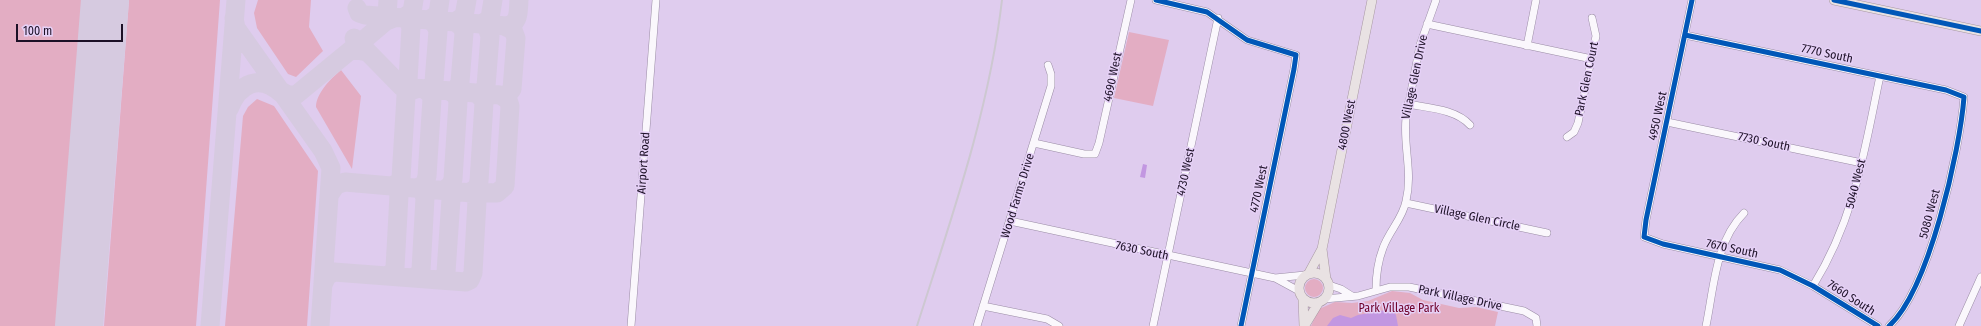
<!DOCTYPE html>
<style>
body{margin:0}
#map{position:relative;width:1981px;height:326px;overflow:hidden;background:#dfccee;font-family:"Fira Sans Condensed",sans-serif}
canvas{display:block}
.scale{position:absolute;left:16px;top:24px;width:107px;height:18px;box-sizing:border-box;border:2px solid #1c1026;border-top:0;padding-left:5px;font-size:12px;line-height:14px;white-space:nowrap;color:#1c1026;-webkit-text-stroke:3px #e6d1f7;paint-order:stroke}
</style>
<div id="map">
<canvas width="1981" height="326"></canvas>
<div class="scale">100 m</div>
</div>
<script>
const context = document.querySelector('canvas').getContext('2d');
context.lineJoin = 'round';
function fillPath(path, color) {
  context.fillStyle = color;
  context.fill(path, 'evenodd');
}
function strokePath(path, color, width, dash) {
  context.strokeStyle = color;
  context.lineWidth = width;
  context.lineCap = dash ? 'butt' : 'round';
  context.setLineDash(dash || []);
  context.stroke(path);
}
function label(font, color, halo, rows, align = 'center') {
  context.font = font + ' "Fira Sans Condensed",sans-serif';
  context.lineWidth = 3;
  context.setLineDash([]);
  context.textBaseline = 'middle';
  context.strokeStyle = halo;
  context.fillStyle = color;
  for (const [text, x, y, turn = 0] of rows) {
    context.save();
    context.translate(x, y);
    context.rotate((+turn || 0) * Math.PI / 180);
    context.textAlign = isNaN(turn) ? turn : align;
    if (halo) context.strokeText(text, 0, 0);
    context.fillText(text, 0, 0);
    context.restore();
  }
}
const green = new Path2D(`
 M0,0H87L62,323L59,326H0Z
 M129,0H220L196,326H104Z
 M258,0H311L309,27L323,51L296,77L288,74L257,28L254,13Z
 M1129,32L1169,40L1153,106L1114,98Z
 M341,70L361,96L352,169L316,107C316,94 330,79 341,70Z
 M257,99L274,106L318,171L307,326H225L243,116L248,107Z
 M1305 288a9 9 0 1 1 18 0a9 9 0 1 1-18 0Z
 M1392,291L1410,293L1423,300L1459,308L1476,307L1498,312L1495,326H1311L1319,309L1335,302L1352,303L1368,301Z`);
const water = new Path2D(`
 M1143,164L1147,165L1145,178L1140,177Z
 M1391,309L1396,315L1398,326H1327L1333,318L1340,315L1351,318L1358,315Z`);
const taxiway = new Path2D(`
 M357,8L359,13L365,15L507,26C520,23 518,11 519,0
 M234,18L236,28L323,151L331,168L320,326
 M403,18L408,21L411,27L408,80L410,86L416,89
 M403,18L412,12L414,0
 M429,20L438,14L440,0
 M455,22L464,16L467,0
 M382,24L387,15L388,0
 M482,24L490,18L493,0
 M354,38L402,87L500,95L508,100L510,106L505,186L497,193L470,192
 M353,49L386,21L394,18
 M281,91L288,95H296L352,49L367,52
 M477,94L482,92L486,86L490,36L487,28L482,24
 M503,96L509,93L512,89L516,38L513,30L504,26
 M229,109C239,83 260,73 282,94
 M392,186L399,182L401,178L406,96L410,91L416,89
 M417,188L425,184L427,176L432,99L430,93L425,90L431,87L434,82L438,31L435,24L429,20
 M444,190L451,185L453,179L458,102L456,95L451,92L457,88L460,82L464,33L462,27L455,22
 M470,192L477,188L479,181L484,103L482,98L477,94
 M386,276L391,274L395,268L399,195L397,189L392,186
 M413,278L418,275L421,270L425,198L422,190L417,188
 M439,280L444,277L446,272L451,199L449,193L444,190
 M323,285L327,276L334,272L466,282L470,280L473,273L477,201L472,193L345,182L336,185L330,194
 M210,326L236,0`);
const runway = new Path2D(`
 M79,326L105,0`);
const minor = new Path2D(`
 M1156,0L1207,12L1247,40L1296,55L1294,69L1241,326
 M1692,0L1646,220L1644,237L1663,244L1780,270L1813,286L1878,326
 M1427,24L1592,59
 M1685,35L1946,90L1964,97C1960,150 1929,290 1889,326
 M1527,46L1536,0
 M1408,104C1428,108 1456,109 1470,125
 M1667,122L1862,163
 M1567,137L1574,132L1578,123L1596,36L1592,18
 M1034,143L1084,154H1095L1099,143L1131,0
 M1406,203L1547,233
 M1010,221L1275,278L1299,291
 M1275,278L1305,275
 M1329,285L1341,289L1352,296
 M1813,286C1855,218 1864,152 1880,76
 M1376,290C1376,276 1378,261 1383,248C1389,231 1403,218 1406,201C1413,172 1403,146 1406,118L1420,45L1436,0
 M1324,299L1358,296L1390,287H1409L1524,311L1536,318L1537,326
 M983,306L1047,319L1059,326
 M631,326L656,0
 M977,326L1051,86V74L1048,65
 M1153,326L1218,18
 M1706,326C1714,288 1715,242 1744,213
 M1959,326L1981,277`);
const major = new Path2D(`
 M1834,0L1981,31
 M1309,273L1322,249
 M1299 288a15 15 0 1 1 30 0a15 15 0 1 1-30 0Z
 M1326,279L1322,249L1372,0
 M1303,298L1304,326
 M1305,325L1319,302`);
const rail = new Path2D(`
 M917,326C951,219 989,112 1002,0`);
const cycleway = new Path2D(`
 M1156,0L1207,12L1247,40L1296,55L1294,69L1241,326
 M1692,0L1646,220L1644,237L1663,244L1780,270L1813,286L1878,326
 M1834,0L1981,31
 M1685,35L1946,90L1964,97C1960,150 1929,290 1889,326`);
const streetNames = [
 ["7770 South",1827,54,12],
 ["4690 West",1113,77,-78],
 ["Village Glen Drive",1415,77,-78],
 ["Park Glen Court",1587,79,-78],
 ["4950 West",1658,116,-78],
 ["4800 West",1347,125,-79],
 ["7730 South",1764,142,12],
 ["Airport Road",644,163,-86],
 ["4730 West",1186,172,-78],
 ["5040 West",1856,184,-76],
 ["4770 West",1259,189,-78],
 ["Wood Farms Drive",1018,196,-73],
 ["5080 West",1930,214,-75],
 ["Village Glen Circle",1477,218,12],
 ["7670 South",1732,249,12],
 ["7630 South",1142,251,12],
 ["Park Village Drive",1460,298,12],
 ["7660 South",1851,298,33]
];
const parkNames = [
 ["Park Village Park",1399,309]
];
fillPath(green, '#e3adc3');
fillPath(water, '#c297e1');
strokePath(taxiway, '#d6cae0', 19);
strokePath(runway, '#d6cae0', 48);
strokePath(minor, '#9a8ca5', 8);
strokePath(major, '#a797a0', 10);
strokePath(minor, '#faf7fc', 7);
strokePath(major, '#e9e2e3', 9);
strokePath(rail, '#cdc8d1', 2);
strokePath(cycleway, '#0057b8', 5);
label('12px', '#1c1026', '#e6d1f7', streetNames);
label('12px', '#6e0029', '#e6d1f7', parkNames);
</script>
